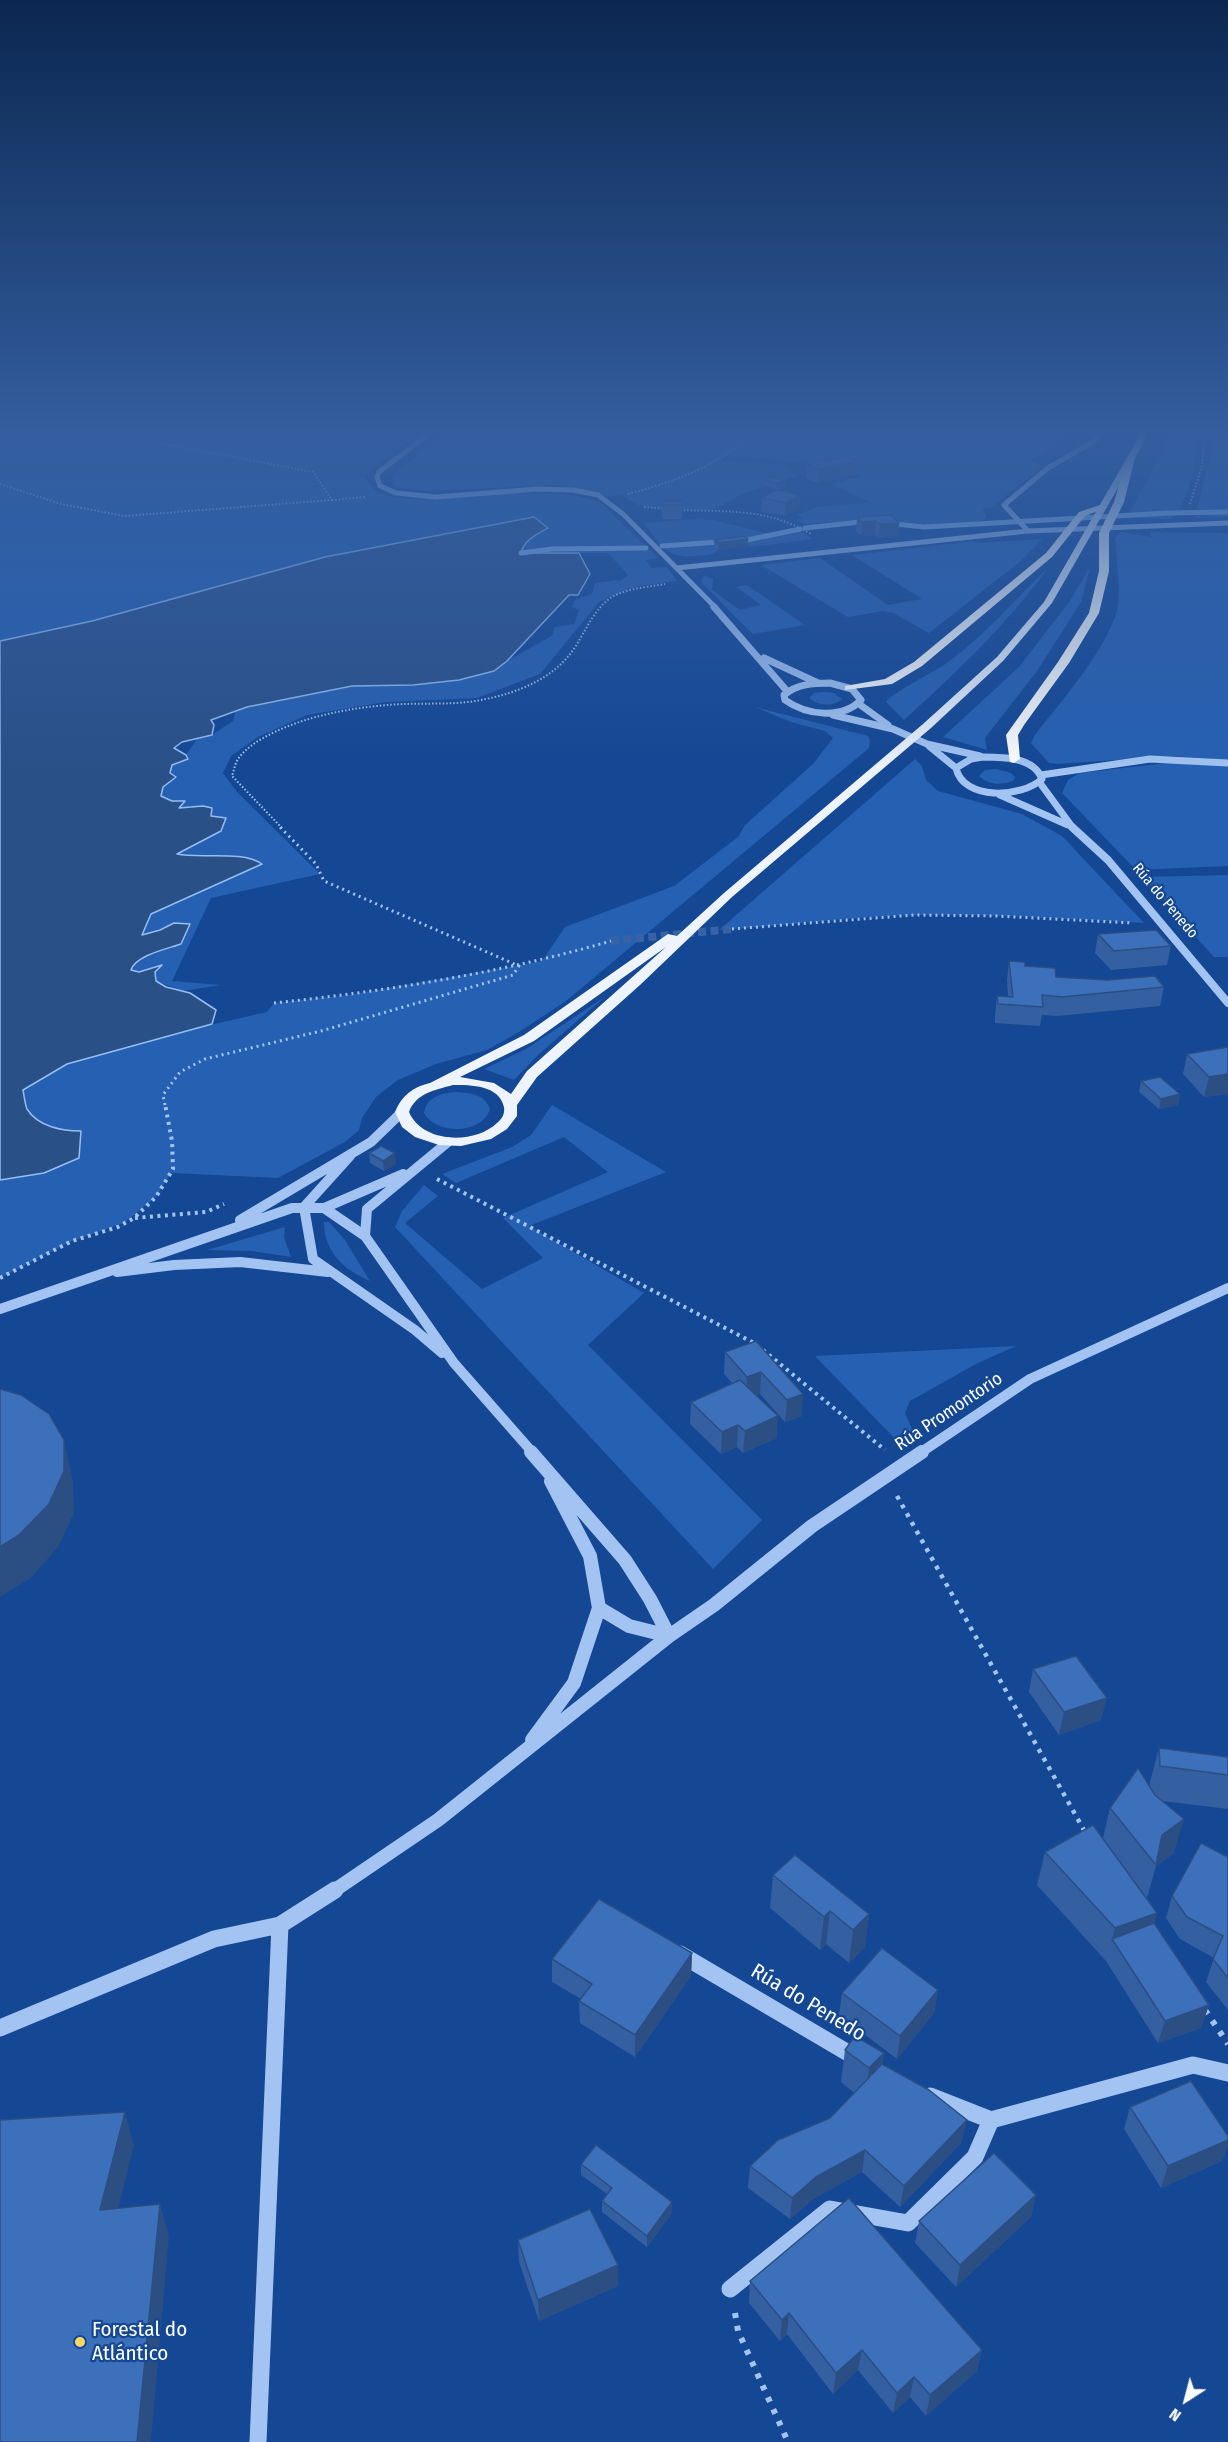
<!DOCTYPE html>
<meta charset="utf-8">
<style>
body{margin:0}
#map{position:relative;width:1228px;height:2442px;overflow:hidden;background:#144794;font-family:"Fira Sans Condensed",sans-serif}
canvas{display:block}
.north{position:absolute;left:1156px;top:2370px;width:60px;height:60px;-webkit-text-stroke:4px #144794;paint-order:stroke;rotate:216deg;font-size:16px;font-weight:700;line-height:24px;text-align:center;color:#fff}
.north::after{content:'';display:block;margin:auto;width:21px;height:27px;background:#fff;clip-path:polygon(50% 0,100% 100%,50% 72%,0 100%)}
</style>
<div id="map">
<canvas width="1228" height="2442"></canvas>
<div class="north">N</div>
</div>
<script>
const context = document.querySelector('canvas').getContext('2d');
context.lineJoin = 'round';
function fillPath(path, color) {
  context.fillStyle = color;
  context.fill(path, 'evenodd');
}
function strokePath(path, color, width, dash) {
  context.strokeStyle = color;
  context.lineWidth = width;
  context.lineCap = dash ? 'butt' : 'round';
  context.setLineDash(dash || []);
  context.stroke(path);
}
function label(font, color, halo, rows, align = 'center') {
  context.font = font + ' "Fira Sans Condensed",sans-serif';
  context.lineWidth = 4.5;
  context.setLineDash([]);
  context.textBaseline = 'middle';
  context.strokeStyle = halo;
  context.fillStyle = color;
  for (const [text, x, y, turn = 0] of rows) {
    context.save();
    context.translate(x, y);
    context.rotate((+turn || 0) * Math.PI / 180);
    context.textAlign = isNaN(turn) ? turn : align;
    if (halo) context.strokeText(text, 0, 0);
    context.fillText(text, 0, 0);
    context.restore();
  }
}
const green = new Path2D(`
 M0,432H421L364,476C367,481 373,490 379,493C395,499 414,498 430,498C481,498 555,484 601,503L658,558L646,560L652,568L667,567L677,581L638,586L599,602L540,674L477,698L385,702L307,715L258,737L231,756L223,773L237,792L320,874L211,898L172,981L221,985L182,991L156,981L155,972L160,966L139,972L131,971C136,955 167,949 181,944L189,925C172,921 159,931 141,935L151,914L262,864L243,856L176,854L226,818L211,816L203,806L178,808L185,802L172,801L161,796L163,787L176,776L170,773L172,765L188,759L186,755L197,739L212,735L233,721L236,710L350,686L0,674ZM580,553H608L628,575L621,580L595,583L592,594L575,600L572,607L579,610L574,624L554,627L553,635L509,660L569,595H578L590,574Z
 M448,432H492L490,436L514,437L519,432H1072L1031,461L1043,466L990,508H982L987,518L981,521L926,525L902,521L871,519L805,524L795,520L803,518L796,515L818,507L869,502L831,484L862,476L847,469L831,465L726,456L720,461L786,465L797,476L744,493L711,511L651,508L638,505L622,495C602,499 578,487 557,485L428,491L397,487L393,484V477L399,470Z
 M1172,432H1199C1197,455 1190,505 1170,519L1127,518Z
 M1212,432H1228V517L1198,518L1193,514L1197,508L1211,455Z
 M706,518L703,520H713L770,534L798,529L813,539L751,547L743,543L715,547L718,550C712,556 705,555 696,556C666,559 661,545 644,523Z
 M1121,532L1152,537L1150,532L1228,533V760L1173,756L1058,764L1049,763L1031,743L1035,735C1062,700 1099,659 1115,617C1123,597 1116,559 1115,538Z
 M1042,539L1022,560L929,633L893,613L883,611L848,617L761,565L820,558L888,605L922,599L852,555L973,541L978,543Z
 M1049,567C1006,625 958,671 904,720L886,702C890,694 932,673 944,665C983,638 1015,599 1049,567Z
 M1090,567L1081,602L1037,671L985,738L987,750L943,737L1019,667L1070,601Z
 M704,575L713,579L712,590L740,610L761,605L737,587L747,585L805,625L753,634L701,582Z
 M824,692L834,693L842,699C833,707 818,706 809,698L814,693Z
 M755,707L868,736L870,741L869,748L566,1001L519,1032L487,1050L436,1064L398,1080L376,1097L362,1118L359,1130L345,1142L278,1178L171,1173L156,1197L124,1223L72,1241L0,1278V1180L44,1173L79,1158L81,1131C63,1131 38,1127 28,1109C25,1104 24,1096 23,1090L67,1064L175,1033L267,1012L274,1003L349,995L542,961L565,927L674,886L738,837L745,825L813,764L833,738L825,731L791,722Z
 M915,759L922,766L926,780L938,791L1022,814L1062,836L1144,923C1068,919 992,914 916,915C850,916 785,926 719,930Z
 M1175,762L1228,766V866L1136,870L1062,793L1068,780L1080,773Z
 M996,769L1011,773L1015,777L1014,780C1003,786 988,785 979,776L985,770Z
 M1228,875V957H1214L1142,877Z
 M606,996L539,1054L514,1080L484,1069L526,1049Z
 M456,1092C470,1093 485,1094 490,1109C482,1135 436,1135 424,1113C426,1097 442,1093 456,1092Z
 M552,1105L666,1172L529,1226L644,1293L588,1345L762,1520L713,1569L395,1227L402,1211L424,1185L438,1196L405,1223L482,1289L543,1258L503,1218L608,1172L564,1137L456,1183L442,1174L512,1147L531,1135Z
 M324,1222H329L345,1240L370,1281C344,1270 324,1252 324,1222Z
 M285,1227L284,1237L291,1257L251,1251L207,1250Z
 M1016,1346L976,1364L910,1401L905,1413L913,1431L900,1444L815,1356Z`);
const water = new Path2D(`
 M534,517L548,528C537,534 524,540 521,553H579L590,574L578,595H569L507,661L494,671L459,680L413,685L352,686L247,707L211,720L214,725L212,735L182,742L174,748L186,755L188,759L172,765L170,773L176,777L163,787L161,796L172,801H185L179,808L203,806L212,808L211,816L226,818L221,831L177,854C202,859 242,850 262,864L151,914L142,935L160,930L174,923L190,924L181,944C167,949 136,955 131,970L139,972L162,965L155,972L156,981L166,987L190,993L216,1010L212,1024L67,1064L23,1090C24,1095 25,1104 27,1109C38,1127 63,1131 81,1131L79,1158L44,1173L0,1180V641L92,621L325,557Z`);
const stream = new Path2D(`
 M887,523L924,527L1168,513L1228,512
 M805,528L869,521
 M662,546L747,540L800,529
 M521,553L552,549L646,548`);
const minorTunnel = new Path2D(`
 M611,941L732,929`);
const pathFar4 = new Path2D(`
 M88,432L110,439L170,445L313,472L332,500L365,497
 M0,484L61,504L124,516L332,500
 M628,494C669,483 708,470 741,443L738,432
 M1190,504L1202,466L1205,432
 M644,507L666,509
 M680,510C729,512 767,508 811,534
 M282,828L232,776C234,770 235,764 238,759C248,745 264,737 279,730C317,713 362,706 404,704C429,703 456,705 481,700C518,693 557,678 577,644C587,628 595,608 612,597C628,588 648,587 665,584`);
const pathFar3 = new Path2D(`
 M732,929L914,915L996,916L1133,923
 M274,1003C387,991 501,973 611,941
 M165,1105L163,1095L180,1072L205,1059L321,1031L513,975L519,966L324,881L316,864L280,827`);
const pathFar2 = new Path2D(`
 M437,1179L758,1345
 M135,1218L206,1212L224,1204
 M0,1278L72,1241L118,1227L134,1218L156,1197L173,1169L172,1141L165,1104
 M763,1350L885,1450`);
const pathFar1 = new Path2D(`
 M897,1496L1085,1832`);
const path = new Path2D(`
 M1205,2010L1228,2044
 M735,2313L738,2331L788,2442`);
const minorFar5 = new Path2D(`
 M431,432L379,472L377,477L380,486L396,493L436,497L538,489L573,490L598,495L623,514L716,608
 M1028,531L1004,505L1048,468L1096,440L1102,432
 M677,568L1028,531L1228,523`);
const minorFar4 = new Path2D(`
 M714,607L787,691
 M764,658L818,683
 M830,683L852,689L861,700C842,720 806,715 785,700L784,695C797,684 813,683 830,683Z
 M859,704L888,725
 M833,715L893,729L927,744L980,756
 M929,746L956,768
 M983,757C1003,757 1034,757 1042,779C1022,798 963,801 956,768L971,759Z
 M1041,775L1150,759L1228,763
 M1040,783L1073,828
 M1000,795L1068,825`);
const minorFar3 = new Path2D(`
 M1072,827L1108,860L1228,1003`);
const minorFar2 = new Path2D(`
 M350,1156L304,1207L313,1259L415,1330L442,1353
 M324,1208L403,1174
 M240,1220L371,1142L401,1113
 M365,1236L367,1209L448,1142
 M117,1272L174,1265L240,1262L328,1272
 M0,1309L292,1208H324L365,1236L454,1363L533,1453
 M920,1453L1030,1379L1228,1288`);
const minorFar1 = new Path2D(`
 M531,1452L625,1560L650,1599L669,1636L629,1626L599,1608
 M532,1740L574,1683L599,1608L590,1556L551,1481
 M332,1892L438,1820L669,1636L714,1605L812,1526L922,1452`);
const minor = new Path2D(`
 M680,1954L855,2057
 M0,2028L214,1939L280,1925L335,1890
 M930,2096L991,2120L1193,2065L1228,2073
 M730,2289L830,2209L908,2223L975,2157L991,2120
 M258,2442L280,1925`);
const major = new Path2D(`
 M1128,456L1135,458L1052,603L1003,661L931,728L732,897L640,985L537,1077L517,1105V1116L507,1129L491,1139L461,1146L439,1145L415,1137L402,1127L395,1112C402,1095 413,1087 430,1083L524,1035L668,934L677,936L724,893L923,724L997,657L1044,602ZM666,947L527,1071L511,1094L494,1083L460,1077L534,1041ZM453,1085C471,1085 499,1085 504,1107C505,1114 502,1119 497,1123C474,1145 422,1143 409,1112C416,1093 435,1090 453,1085Z`);
const highway = new Path2D(`
 M1141,432H1149L1135,458L1124,502L1109,533V571L1099,613L1069,663L1024,725L1018,735L1020,759L1014,763L1010,762L1006,735L1058,662L1089,613L1099,571V533L1114,502L1127,458Z
 M1100,505L1108,507L1085,516L1052,557L922,666L892,684L845,690V686L885,679L914,662L1046,553L1079,512Z`);
const wall = new Path2D(`
 M939,432H969L968,438L961,439L939,433Z
 M857,461L856,475L818,483L806,478L807,464Z
 M764,480L786,481V487L777,490L764,486Z
 M800,495L799,509L785,516L761,512L762,498Z
 M662,501H683L682,519H662Z
 M857,517L899,523L898,537L878,538L875,535L861,536L856,531Z
 M714,540L748,546L718,550L714,547Z
 M1098,934L1171,946L1167,965L1111,970L1095,953Z
 M1009,961L1056,977L1164,987L1160,1006L1058,1016L1042,1015L1040,1026L995,1023V1015L997,996H1008L1007,980Z
 M1228,1047V1094L1204,1097L1183,1074L1187,1054Z
 M1141,1081L1180,1094L1178,1105L1159,1109L1139,1092Z
 M369,1153L396,1164L384,1171L370,1163Z
 M756,1341L802,1416L785,1422L760,1394L756,1395L777,1438L743,1453L737,1447L721,1454L690,1424L691,1402L732,1383L724,1374L725,1352Z
 M1033,1669L1101,1720L1059,1735L1029,1692Z
 M1159,1748L1228,1757V1809L1162,1801L1174,1853L1156,1866L1147,1898L1157,1913L1154,1923L1209,2005L1201,2028L1158,2043L1106,1961L1037,1885L1045,1852L1103,1838L1110,1808L1150,1787V1782Z
 M1228,1857V2010L1206,1982L1214,1958L1180,1939L1166,1918L1172,1896Z
 M773,1875L869,1914L865,1947L849,1963L826,1944L820,1950L770,1908Z
 M692,1953L691,1976L635,2057L580,2023L579,2001L581,1999L552,1982V1959Z
 M938,1990L934,2013L897,2059L839,2015L842,1993Z
 M845,2050L884,2053L882,2064L962,2142L900,2207L862,2172L813,2199L790,2219L748,2188L750,2166L830,2118L854,2093L841,2082Z
 M1130,2107L1228,2136V2146L1222,2161L1161,2188L1124,2129Z
 M581,2164L672,2202V2213L647,2247L602,2212V2201L607,2194L581,2175Z
 M1036,2195L1031,2217L956,2287L915,2243L919,2221Z
 M518,2240L618,2265V2286L539,2321L519,2262Z
 M750,2281L982,2350L977,2371L926,2416L910,2397L893,2413L858,2370L833,2394L787,2334L780,2341L749,2303Z`);
const shadedWall = new Path2D(`
 M962,432H969L968,438L961,439Z
 M857,461L856,475L818,483L819,469Z
 M786,481V487L777,490V483Z
 M800,495L799,509L785,516L786,503Z
 M876,521L875,535L861,536L862,522Z
 M899,523L898,537L878,538L880,524Z
 M748,539V546L718,550L719,543Z
 M1228,1074V1094L1204,1097L1209,1077Z
 M1180,1094L1178,1105L1159,1109L1161,1099Z
 M395,1153L396,1164L384,1171L383,1161Z
 M761,1372L760,1394L746,1399L747,1377Z
 M803,1394L802,1416L785,1422L787,1400Z
 M778,1416L777,1438L743,1453L745,1431Z
 M738,1425L737,1447L721,1454L722,1432Z
 M64,1440L73,1482L74,1513L59,1546L31,1578L0,1597V1547Z
 M1107,1698L1101,1720L1059,1735L1064,1712Z
 M1184,1819L1174,1853L1156,1866L1162,1835Z
 M830,1911L826,1944L820,1950L824,1917Z
 M1157,1913L1148,1946L1112,1939L1115,1928Z
 M869,1914L865,1947L849,1963L853,1930Z
 M692,1953L691,1976L635,2057V2035Z
 M938,1990L934,2013L897,2059L900,2036Z
 M1209,2005L1201,2028L1158,2043L1165,2021Z
 M884,2053L879,2086L865,2101L869,2068Z
 M125,2112L134,2145L110,2242L100,2210Z
 M967,2120L962,2142L900,2207L904,2186Z
 M1228,2140V2146L1222,2161L1161,2188L1168,2166Z
 M865,2150L862,2172L813,2199L790,2219L792,2198L816,2177Z
 M1036,2195L1031,2217L956,2287L960,2265Z
 M672,2202V2213L647,2247V2236Z
 M160,2204L169,2236L151,2442H137Z
 M618,2265V2286L539,2321L538,2300Z
 M789,2313L787,2334L780,2341L782,2320Z
 M862,2350L858,2370L833,2394L836,2373Z
 M982,2350L977,2371L926,2416L930,2395Z
 M914,2377L910,2397L893,2413L897,2393Z`);
const building = new Path2D(`
 M845,457L857,461L819,469L807,464Z
 M773,477L786,481L777,483L764,480Z
 M776,490L800,495L786,503L762,498Z
 M662,501H683L682,505H662Z
 M891,515L899,523L880,524L876,521L862,522L857,517Z
 M744,536L748,539L719,543L714,540Z
 M1156,930L1171,946L1114,951L1098,934Z
 M1009,961L1025,962V966L1055,968L1056,977L1107,980L1155,976L1164,987L1062,997L1042,995L1043,1007L998,1004L997,996L1013,997Z
 M1228,1047V1074L1209,1077L1187,1054Z
 M1160,1077L1180,1094L1161,1099L1141,1081Z
 M381,1146L395,1153L383,1161L369,1153Z
 M756,1341L803,1394L787,1400L761,1372L747,1377L725,1352Z
 M740,1380L778,1416L745,1431L738,1425L722,1432L691,1402Z
 M0,1389L21,1395L49,1414L64,1440V1471L49,1504L19,1535L0,1547Z
 M1076,1656L1107,1698L1064,1712L1033,1669Z
 M1159,1748L1228,1757V1775L1160,1766Z
 M1138,1768L1155,1795L1184,1819L1162,1835L1156,1865L1110,1808Z
 M1093,1825L1157,1913L1115,1928L1045,1852Z
 M1201,1843L1228,1857V1978L1213,1959L1223,1936L1187,1917L1172,1896Z
 M795,1855L869,1914L853,1930L830,1911L824,1917L773,1875Z
 M599,1899L692,1953L635,2035L579,2001L592,1984L552,1959Z
 M1154,1923L1209,2005L1165,2021L1112,1939Z
 M882,1948L938,1990L900,2036L842,1993Z
 M855,2036L884,2053L869,2068L845,2050Z
 M882,2064L929,2090L967,2120L904,2186L865,2150L816,2177L792,2198L750,2166L778,2140L830,2118Z
 M1191,2081L1228,2136V2140L1168,2166L1130,2107Z
 M125,2112L100,2210L160,2204L137,2442H0V2120Z
 M596,2145L672,2202L647,2236L602,2201L612,2188L581,2164Z
 M994,2153L1036,2195L960,2265L919,2221Z
 M849,2198L982,2350L930,2395L914,2377L897,2393L862,2350L836,2373L789,2313L782,2320L750,2281Z
 M590,2209L618,2265L538,2300L518,2240Z`);
const markers = [
 [80,2342,6,"#ffd864"]
];
const farStreetnames = [
 ["Rúa do Penedo",1165,901,50]
];
const streetNames = [
 ["Rúa Promontorio",949,1412,-34]
];
const nearStreetnames = [
 ["Rúa do Penedo",808,2003,31]
];
const nearPoinames = [
 ["Forestal do",92,2330],
 ["Atlántico",92,2354]
];
fillPath(green, '#2660b2');
fillPath(water, '#2a5088');
strokePath(water, '#95bef4', 1.5);
strokePath(stream, '#95bef4', 5);
strokePath(minorTunnel, '#3763a4', 8, [8, 4.5]);
strokePath(pathFar4, '#a3c4f2', 2, [1.5, 2]);
strokePath(pathFar3, '#a3c4f2', 3, [2, 4]);
strokePath(pathFar2, '#a3c4f2', 4, [3, 4.5]);
strokePath(pathFar1, '#a3c4f2', 4.5, [4, 6]);
strokePath(path, '#a3c4f2', 6, [5, 8]);
strokePath(minorFar5, '#a3c4f2', 5);
strokePath(minorFar4, '#a3c4f2', 7);
strokePath(minorFar3, '#a3c4f2', 8);
strokePath(minorFar2, '#a3c4f2', 10);
strokePath(minorFar1, '#a3c4f2', 14);
strokePath(minor, '#a3c4f2', 17);
fillPath(major, '#eef4ff');
fillPath(highway, '#fff');
fillPath(wall, '#3460a1');
fillPath(shadedWall, '#2b4e83');
fillPath(building, '#3d70bb');
strokePath(building, '#2b4e83', 1.5);
const sky = context.createLinearGradient(0, 0, 0, 774);
sky.addColorStop(0, '#0b2751');
sky.addColorStop(0.56, '#345e9f');
sky.addColorStop(1, '#345e9f00');
context.fillStyle = sky;
context.fillRect(0, 0, 1228, 774);
for (const [x, y, r, color] of markers) {
  const dot = new Path2D();
  dot.arc(x, y, r, 0, 2 * Math.PI);
  context.fillStyle = color;
  context.fill(dot);
  strokePath(dot, '#144794', 2);
}
label('15px', '#fff', '#144794', farStreetnames);
label('18px', '#fff', '#144794', streetNames);
label('21px', '#fff', '#144794', nearStreetnames);
label('21px', '#fff', '#144794', nearPoinames, 'left');
</script>
